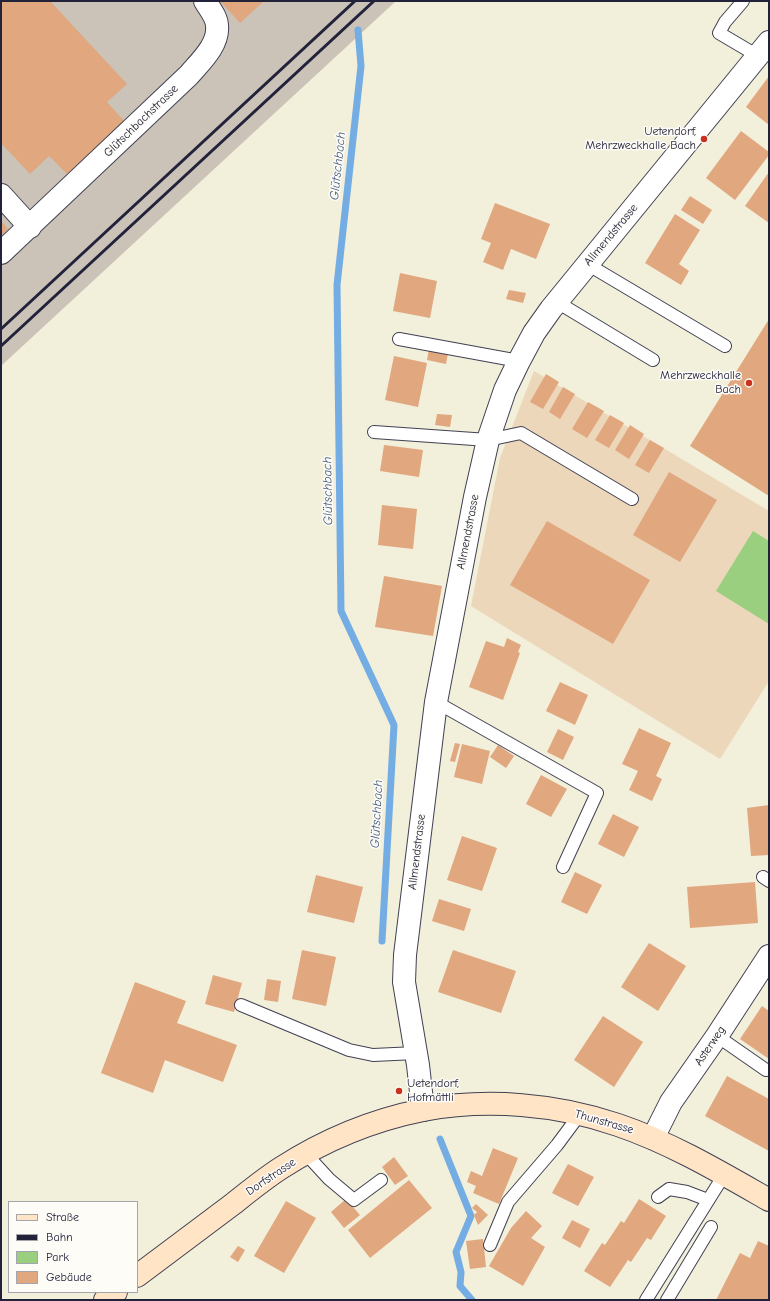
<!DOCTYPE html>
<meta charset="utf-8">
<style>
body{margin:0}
#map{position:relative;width:770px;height:1301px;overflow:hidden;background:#f2efdb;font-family:"Comic Neue",sans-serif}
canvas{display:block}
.frame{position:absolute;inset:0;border:2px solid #22223b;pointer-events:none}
.legend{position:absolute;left:8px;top:1201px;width:130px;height:92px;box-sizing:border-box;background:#fdfcf7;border:1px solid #a5a5ac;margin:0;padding:5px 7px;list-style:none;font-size:12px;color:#22223b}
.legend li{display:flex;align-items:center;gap:8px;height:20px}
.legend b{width:20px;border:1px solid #a5a5ac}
</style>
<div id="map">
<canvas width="770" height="1301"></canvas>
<div class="frame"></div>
<ul class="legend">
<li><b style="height:5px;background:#ffe4c6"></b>Straße</li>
<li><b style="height:5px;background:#22223b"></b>Bahn</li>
<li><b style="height:11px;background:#9acf80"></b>Park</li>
<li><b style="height:11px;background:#e1a77f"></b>Gebäude</li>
</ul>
</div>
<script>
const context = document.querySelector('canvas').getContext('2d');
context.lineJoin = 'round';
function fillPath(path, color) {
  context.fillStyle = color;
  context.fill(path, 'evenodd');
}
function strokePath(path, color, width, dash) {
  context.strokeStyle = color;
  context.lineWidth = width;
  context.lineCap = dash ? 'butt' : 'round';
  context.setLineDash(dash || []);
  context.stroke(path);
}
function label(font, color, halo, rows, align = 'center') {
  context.font = font + ' "Comic Neue",sans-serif';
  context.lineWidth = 3;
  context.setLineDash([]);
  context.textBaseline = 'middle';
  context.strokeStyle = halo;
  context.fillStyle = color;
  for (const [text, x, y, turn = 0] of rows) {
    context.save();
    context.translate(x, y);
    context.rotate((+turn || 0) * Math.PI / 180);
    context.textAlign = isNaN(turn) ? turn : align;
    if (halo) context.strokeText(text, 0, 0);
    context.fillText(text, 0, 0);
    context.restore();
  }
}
const built = new Path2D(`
 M534,371L769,511V681L720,759L471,606L500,458Z`);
const industrial = new Path2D(`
 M1,1H396L1,366Z`);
const green = new Path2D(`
 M753,531L769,541V624L716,591Z`);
const stream = new Path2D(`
 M358,30L361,66L337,285L341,611L394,725L382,941
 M440,1139L471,1216L456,1252L461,1272L460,1286L472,1300`);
const building = new Path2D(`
 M1,1H50L127,84L107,102L125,122L67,174L49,156L30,174L1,143Z
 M220,1H264L240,23Z
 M769,76V125L746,107Z
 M741,131L769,152V155L735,200L706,178Z
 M769,172V223L745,206Z
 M690,196L712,210L703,224L681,210Z
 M495,203L550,224L536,259L511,249L503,270L483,262L491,243L481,239Z
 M675,214L700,230L679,264L689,271L681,285L645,263Z
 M1,221L8,229L1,236Z
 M400,273L437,281L430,318L393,311Z
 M509,290L526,293L523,303L506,299Z
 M769,319V496L690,446Z
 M429,349L448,353L446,364L427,360Z
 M394,356L427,363L418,407L385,400Z
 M546,374L559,382L543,409L530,402Z
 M563,387L575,394L560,419L549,412Z
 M588,402L604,411L587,438L572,429Z
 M437,414L452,415L450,427L435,425Z
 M610,415L624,423L609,448L595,440Z
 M630,425L644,434L629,459L615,450Z
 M650,440L664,448L649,473L635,465Z
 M384,445L423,450L419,477L380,471Z
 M669,472L717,500L680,562L633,535Z
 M382,505L417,509L413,549L378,545Z
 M547,521L650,580L613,644L510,585Z
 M384,576L442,586L433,636L375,627Z
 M507,638L521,645L518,652L520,653L503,700L469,687L486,641L504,647Z
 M560,682L588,695L575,725L546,711Z
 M639,728L671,743L656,776L662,779L652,801L629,790L638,771L622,764Z
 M558,729L574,737L563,760L547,752Z
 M455,743L460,744L455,762L450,761Z
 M462,744L490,751L482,784L454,777Z
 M498,745L514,756L506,768L490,757Z
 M541,775L567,789L551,817L526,804Z
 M769,805V855L751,856L747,808Z
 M613,814L639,827L624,857L598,844Z
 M462,836L497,848L482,891L447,880Z
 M575,872L602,885L587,914L561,902Z
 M316,875L363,887L354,923L307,912Z
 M755,882L758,923L690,928L687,887Z
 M439,899L471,909L464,931L432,921Z
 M649,943L686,966L658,1011L621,987Z
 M302,950L336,957L326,1006L292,999Z
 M453,950L516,971L501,1013L438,992Z
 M213,975L242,983L234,1012L205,1004Z
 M267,979L281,981L278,1002L264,1000Z
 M135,982L186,1001L177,1023L237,1045L223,1082L165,1060L153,1093L101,1073Z
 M762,1006L769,1011V1059L740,1039Z
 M603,1016L643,1042L614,1087L574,1060Z
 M727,1076L769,1099V1151L705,1116Z
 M493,1148L518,1158L499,1204L473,1193L476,1186L467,1182L471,1171L482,1176Z
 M394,1157L408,1176L395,1185L382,1167Z
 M568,1164L594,1177L578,1206L552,1193Z
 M409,1180L432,1208L370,1258L348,1230Z
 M346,1199L360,1215L344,1228L331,1212Z
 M639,1199L666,1216L651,1240L647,1238L631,1262L628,1260L610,1287L584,1271L602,1243L605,1245L621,1221L624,1223Z
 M286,1201L316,1218L284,1273L254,1256Z
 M476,1204L488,1215L478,1225L474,1215L477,1212L472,1208Z
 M526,1211L542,1226L531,1238L545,1247L523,1286L489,1266L511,1228Z
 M572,1220L590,1229L580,1248L562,1238Z
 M483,1239L486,1267L470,1269L466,1241Z
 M758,1241L769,1246V1300H716L740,1253L750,1258Z
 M238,1246L245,1250L238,1262L230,1257Z`);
const service = new Path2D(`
 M743,1L725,22L719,33L758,56
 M587,264L725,346
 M557,302L653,360
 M399,339L519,361
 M374,432L488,440L521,433L632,499
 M436,702L597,793L563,867
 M763,877L769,881
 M241,1005L349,1050L373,1055L416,1053
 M717,1036L766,1070
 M306,1154L329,1179L354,1200L381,1180
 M658,1197L669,1189L687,1192L708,1200
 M490,1245L508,1202L557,1145L580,1114
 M646,1300L724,1175
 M667,1300L711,1227`);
const minor = new Path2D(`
 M1,195L30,227
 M1,253L189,75C200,62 219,45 217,26C217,17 209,8 205,1
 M423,1110L418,1065L404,982L405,955L436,702L475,497L488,440L505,390L519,361L534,333L551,309L769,42
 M653,1138L671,1102L717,1036L769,956`);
const secondary = new Path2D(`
 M137,1276C169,1252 201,1228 233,1204C248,1192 264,1179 281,1168C323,1141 373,1120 423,1110C487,1098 557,1104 618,1125C671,1143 720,1172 769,1200
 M105,1300L116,1292`);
const rail = new Path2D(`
 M1,329L355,1
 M1,346L374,1`);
const markers = [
 [704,139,4,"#c8321e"],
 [749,383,4,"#c8321e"],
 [399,1091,4,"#c8321e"]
];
const streetNames = [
 ["Glütschbachstrasse",141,121,-44],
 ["Allmendstrasse",611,235,-50],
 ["Allmendstrasse",468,532,-79],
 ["Allmendstrasse",417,852,-83],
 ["Asterweg",710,1046,-56],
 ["Thunstrasse",604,1122,16],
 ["Dorfstrasse",271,1177,-34]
];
const poiNames = [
 ["Uetendorf,",696,132],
 ["Mehrzweckhalle Bach",696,146],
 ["Mehrzweckhalle",741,376],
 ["Bach",741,390],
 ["Uetendorf,",407,1084,"left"],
 ["Hofmättli",407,1098,"left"]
];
const waterNames = [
 ["Glütschbach",338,166,-84],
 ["Glütschbach",328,491,-91],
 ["Glütschbach",377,814,-87]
];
fillPath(built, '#ecd7ba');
fillPath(industrial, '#cbc2b8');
fillPath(green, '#9acf80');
strokePath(stream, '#74ade4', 7);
fillPath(building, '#e1a77f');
strokePath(service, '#414153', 14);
strokePath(minor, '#414153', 24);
strokePath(secondary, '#414153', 24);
strokePath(service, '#fff', 12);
strokePath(minor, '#fff', 22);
strokePath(secondary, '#ffe4c6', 22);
strokePath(rail, '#22223b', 3);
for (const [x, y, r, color] of markers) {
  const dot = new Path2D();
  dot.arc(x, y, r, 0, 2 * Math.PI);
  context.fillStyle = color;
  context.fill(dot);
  strokePath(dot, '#fdfcf7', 1.5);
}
label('12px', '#22223b', '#fdfcf7', streetNames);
label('12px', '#22223b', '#fdfcf7', poiNames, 'right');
label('italic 13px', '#435a7f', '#fdfcf7', waterNames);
</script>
